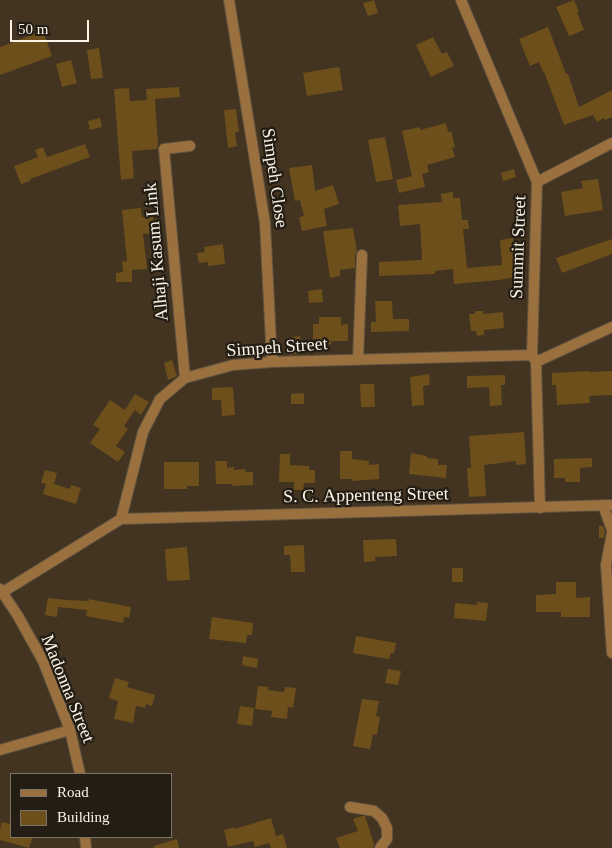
<!DOCTYPE html>
<style>
body{margin:0}
#map{position:relative;width:612px;height:848px;overflow:hidden;background:#423420;font-family:"Times New Roman",serif}
canvas{display:block}
.legend{position:absolute;left:10px;top:773px;width:162px;height:65px;box-sizing:border-box;background:#231d14;border:1px solid #797368;margin:0;padding:6px 9px;list-style:none;font-size:15px;color:#fbf3e6}
.legend li{display:flex;align-items:center;gap:10px;height:25px}
.legend b{width:25px;border:1px solid #797368}
.scale{position:absolute;left:10px;top:20px;width:79px;height:22px;box-sizing:border-box;border:2px solid #fbf3e6;border-top:0;padding-left:6px;font-size:15px;line-height:18px;white-space:nowrap;color:#fbf3e6;-webkit-text-stroke:4px #231d14;paint-order:stroke}
</style>
<div id="map">
<canvas width="612" height="848"></canvas>
<ul class="legend">
<li><b style="height:6px;background:#9b703f"></b>Road</li>
<li><b style="height:14px;background:#6d4f1c"></b>Building</li>
</ul>
<div class="scale">50 m</div>
</div>
<script>
const context = document.querySelector('canvas').getContext('2d');
context.lineJoin = 'round';
function fillPath(path, color) {
  context.fillStyle = color;
  context.fill(path, 'evenodd');
}
function strokePath(path, color, width, dash) {
  context.strokeStyle = color;
  context.lineWidth = width;
  context.lineCap = dash ? 'butt' : 'round';
  context.setLineDash(dash || []);
  context.stroke(path);
}
function label(font, color, halo, rows, align = 'center') {
  context.font = font + ' "Times New Roman",serif';
  context.lineWidth = 4.5;
  context.setLineDash([]);
  context.textBaseline = 'middle';
  context.strokeStyle = halo;
  context.fillStyle = color;
  for (const [text, x, y, turn = 0] of rows) {
    context.save();
    context.translate(x, y);
    context.rotate((+turn || 0) * Math.PI / 180);
    context.textAlign = isNaN(turn) ? turn : align;
    if (halo) context.strokeText(text, 0, 0);
    context.fillText(text, 0, 0);
    context.restore();
  }
}
const building = new Path2D(`
 M374,0L378,13L368,16L363,3Z
 M574,0L579,11L577,12L584,30L569,36L556,7Z
 M548,27L566,74H568L579,107L612,90V117L605,120L604,118L597,122L593,115L564,125L544,72H543L539,62L530,66L519,39Z
 M43,31L52,56L0,75V47Z
 M433,37L442,54L447,52L454,66L431,77L416,45Z
 M99,48L103,78L91,79L87,50Z
 M71,60L77,83L62,87L56,64Z
 M339,67L343,90L307,96L303,73Z
 M179,87L180,97L155,99L158,145L157,149L132,151L134,178L121,180L114,89L129,88L130,101L147,100L146,89Z
 M236,109L239,132H235L237,146L228,148L224,110Z
 M100,118L102,127L90,130L88,121Z
 M446,123L448,132L451,131L455,147L452,148L455,157L427,165L429,172L422,174L425,187L399,193L396,180L412,176L402,131L420,127V130Z
 M385,137L393,179L376,182L368,140Z
 M85,144L90,157L30,179V181L21,184L14,166L38,157L35,150L43,147L47,157Z
 M312,165L315,191L333,185L339,204L324,209L327,226L302,231L299,217L304,216L300,200L295,201L289,168Z
 M514,169L516,177L503,181L501,173Z
 M598,179L603,210L565,216L561,192L583,188L581,181Z
 M453,192V198H460L462,220H468L469,229H463L467,268L502,265L500,240L513,238L520,276L499,280L454,284L453,269L435,271V274L379,276V262L422,260L420,224L400,226L398,205L442,202L441,194Z
 M141,208L142,217L153,216L155,233L143,234L147,269L132,270V282H116V273L123,272L122,262L127,261L122,210Z
 M353,228L357,251L355,255V268L340,270V276L330,278L323,231Z
 M612,239V254L562,273L556,258Z
 M223,244L225,264L208,266V262L199,263L197,253L205,252L204,247Z
 M322,289L323,302L309,303L308,291Z
 M375,301H392L393,319H409V331L371,332V322H376Z
 M475,311H483V314L503,312L504,328L484,330V335L477,336L476,331H471L469,314H475Z
 M319,317H341V325L348,324V341H331V344H318V339H313V324H319Z
 M300,336L302,353L289,355L287,338Z
 M172,360L177,376L168,380L164,363Z
 M589,371V372L612,371V395L589,396L590,403L557,405L556,385H552V373Z
 M429,374L430,385L423,386L424,405L412,406L410,377Z
 M505,375V385H501L502,405L490,406L489,387L467,388V376Z
 M360,384H374L375,407H361Z
 M233,387L235,415L222,416L221,400H212V388Z
 M304,393V404H291V394Z
 M135,394L149,402L141,415L135,410L124,426L128,429L116,446L125,452L118,462L90,443L100,429L93,425L110,400L125,410Z
 M524,432L526,464L516,465V461L484,465L486,496L469,497L467,468H471L469,436Z
 M340,451H352V459L369,461V465L379,464V479L352,481V479H340Z
 M411,453L427,456V458L438,459V465H447L446,478L409,474Z
 M280,454H290V465L309,466V470H315V483H304L303,490H294V482H279Z
 M592,458V467L580,468V482H565V478H554V459Z
 M215,461H227V468L234,467V470L246,469L245,472H253V485L232,486V484H216Z
 M164,462H199V486H187V489H164Z
 M45,470L57,473L54,484L70,489L71,485L81,488L76,504L43,494L46,484L41,483Z
 M599,526H603L605,532L604,538H599Z
 M396,539L397,556L375,557V561L364,562L363,540Z
 M304,545L305,572H291L290,555H284V546Z
 M187,547L190,580L167,581L165,549Z
 M452,568H463V582H452Z
 M556,582H576V598L590,597V617H561V612H536V595L556,594Z
 M48,598L66,600L89,601V599L131,607L129,618L124,617L123,623L86,616L87,610L58,607L57,617L45,615Z
 M477,602L488,603L486,621L454,618L455,603L477,605Z
 M212,617L253,623L252,635H247L246,643L209,639Z
 M356,636L396,643L394,653H391L389,659L353,653Z
 M243,656L258,659L257,668L242,665Z
 M388,669L401,671L398,685L385,683Z
 M115,678L129,682L127,687L155,695L152,706L146,704L145,708L136,706L133,723L114,719L118,701L109,698Z
 M258,686L269,687L268,690L284,692L285,687L296,688L293,708L288,707L287,719L271,717L272,711L255,709Z
 M362,699L379,701L376,716L380,717L377,735L373,734L370,749L353,746Z
 M240,706L254,708L252,726L237,724Z
 M362,816H365L374,844L373,848H340L336,838L358,831L353,819Z
 M271,818L276,836L283,834L287,848H271L269,843L255,847L253,841L228,847L224,830L235,827V829Z
 M2,822L11,824V837H33L29,848L0,840V829Z
 M177,839L179,848H154V846Z`);
const minor = new Path2D(`
 M229,0L265,223L272,362
 M461,0L537,182L532,355L536,362L540,508
 M537,182L612,143
 M358,360L362,255
 M536,362L612,327
 M185,378L164,149L190,146
 M603,505L612,530
 M121,519L143,432L160,399L185,378L233,365L272,362L532,355
 M121,519L612,505
 M612,533L606,565L612,653
 M0,589L18,616L43,661L70,730L80,774
 M3,592L121,519
 M0,750L70,730
 M350,807L374,811L382,818L387,828V839L380,848
 M85,837L86,848`);
const streetNames = [
 ["Simpeh Close",274,178,82],
 ["Summit Street",519,247,-88],
 ["Alhaji Kasum Link",157,252,-95],
 ["Simpeh Street",277,348,-4],
 ["S. C. Appenteng Street",366,496,-1],
 ["Madonna Street",67,689,68]
];
fillPath(building, '#6d4f1c');
strokePath(minor, '#605340', 12);
strokePath(minor, '#9b703f', 10);
label('18px', '#fbf3e6', '#231d14', streetNames);
</script>
